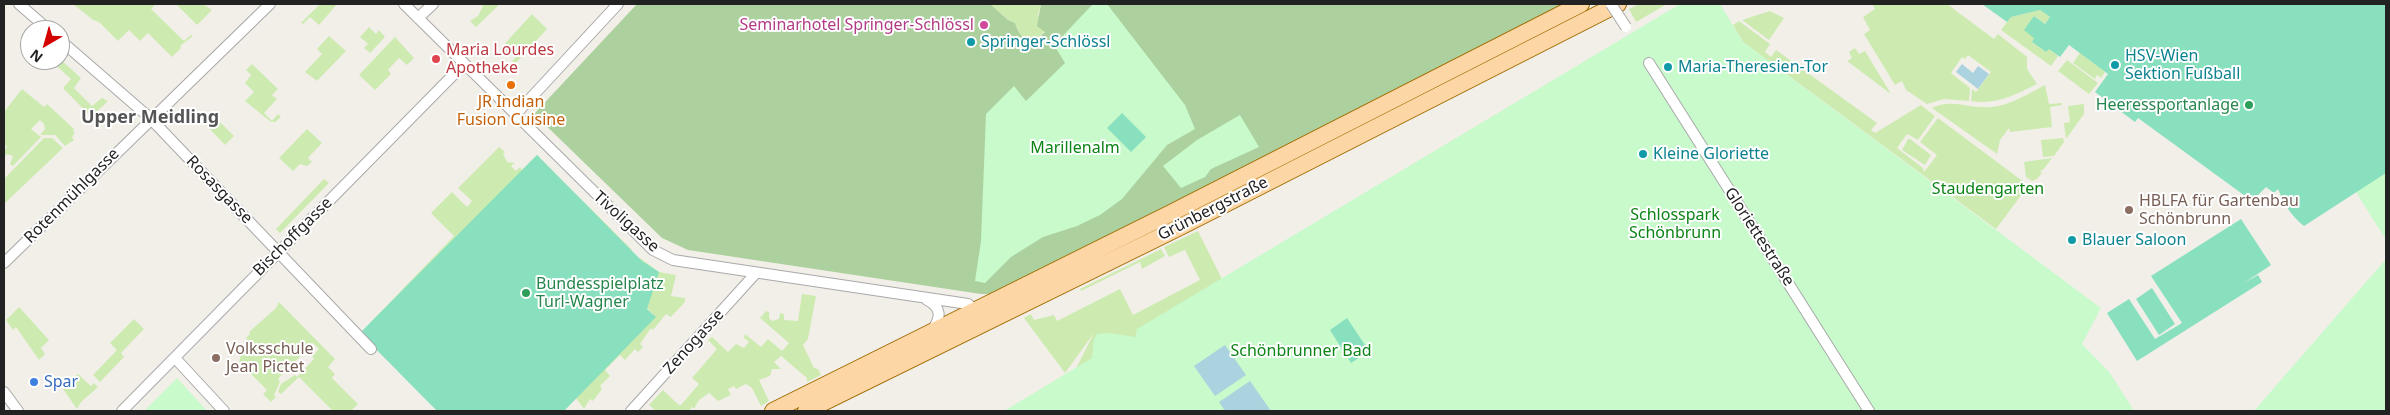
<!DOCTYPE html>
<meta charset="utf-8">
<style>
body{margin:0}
#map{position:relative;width:2390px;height:415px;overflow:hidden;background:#f2efe9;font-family:"Noto Sans",sans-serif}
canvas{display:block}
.frame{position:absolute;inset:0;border:5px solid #222;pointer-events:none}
.north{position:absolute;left:20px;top:20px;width:50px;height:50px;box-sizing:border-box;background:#fff;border:1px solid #a7a7a7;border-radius:50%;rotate:218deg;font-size:14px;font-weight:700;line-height:20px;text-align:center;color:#222}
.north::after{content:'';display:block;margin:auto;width:18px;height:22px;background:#d40000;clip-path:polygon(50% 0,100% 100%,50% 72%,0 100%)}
</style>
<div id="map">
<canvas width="2390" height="415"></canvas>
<div class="frame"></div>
<div class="north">N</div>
</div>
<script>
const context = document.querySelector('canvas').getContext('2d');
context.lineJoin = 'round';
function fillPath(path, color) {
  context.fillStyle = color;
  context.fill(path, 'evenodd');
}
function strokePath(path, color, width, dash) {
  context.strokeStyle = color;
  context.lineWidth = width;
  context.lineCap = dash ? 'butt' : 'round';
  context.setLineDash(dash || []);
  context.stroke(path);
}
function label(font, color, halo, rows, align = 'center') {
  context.font = font + ' "Noto Sans",sans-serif';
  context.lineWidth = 4;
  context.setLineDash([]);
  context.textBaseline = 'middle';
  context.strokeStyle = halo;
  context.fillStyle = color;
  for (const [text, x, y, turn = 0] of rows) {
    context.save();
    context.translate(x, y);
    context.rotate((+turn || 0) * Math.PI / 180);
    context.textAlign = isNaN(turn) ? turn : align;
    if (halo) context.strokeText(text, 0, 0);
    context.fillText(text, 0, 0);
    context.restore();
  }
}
const grass = new Path2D(`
 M73,4H156L151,9L184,41L191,35L193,36L180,46L181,48L172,57L148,33L140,41L129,30L118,41L99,22L93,20Z
 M176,4H203L212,10L197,25Z
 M320,4H337L319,25L310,17L303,24L301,23Z
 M481,4H500L476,27L470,21L478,16L483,6Z
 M990,4H1041L1038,15L1045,31L1034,42C1023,41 1018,32 1015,23L1008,20Z
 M1639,4H1667L1636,22L1629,9Z
 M1872,4H1947L1994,39L1998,34L2027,57V69L2037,84C2015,95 1996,105 1971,101L1972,89L1976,92L1991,72L1968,55L1965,59L1962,57L1951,73L1970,88L1969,101L1944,99L1927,104L1906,90L1902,81L1895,85L1864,34L1870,30L1863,17L1875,9Z
 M2040,10L2050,17L2045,24L2034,16L2035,38L2032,42L2046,52L2048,48L2058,56L2051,66L2001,30L2011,17Z
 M1770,11L1784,18L1769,40L1742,20Z
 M532,14L547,29L515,64L512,61L515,58L513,53L508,54L500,49Z
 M1739,21L1770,44L1765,52L1771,57L1776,50L1877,123L1871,130L1875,133L1921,105L1935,116L1918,140L1907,134L1897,148L1923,168L1924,172L1937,155L1920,142L1938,118L2024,182L2025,190L1996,229L1743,42L1733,25Z
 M369,27L376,34L379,30L385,37L370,53L364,48L368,44L360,37Z
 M329,36L346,51L317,81L305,72L322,54L317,49Z
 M395,37L414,58L407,65L399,58L388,70L391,74L375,90L359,75Z
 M1855,48L1859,54L1865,51L1891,94L1847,61L1852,58L1849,52Z
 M2080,53L2105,72L2101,78L2097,75L2095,79L2073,63Z
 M60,59L81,78L74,88L92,106L102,98L108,101L91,117L63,88L71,79L50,60Z
 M2067,60L2098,83L2089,94L2058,71Z
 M252,64L278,89L272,95L277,99L264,113L272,121L278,114L281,117L275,122H271L245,101L254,92L245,83L251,75L246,70Z
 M2045,85L2049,104L2062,103V105L2050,107L2052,127L2010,132L2009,128L2000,140L1997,154L1932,108C1951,98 1969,109 1990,107C2009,106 2028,94 2045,85Z
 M22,89L44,107L47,104L74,129L73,131L75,133L72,137L74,140L65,146L55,135H40L45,129L44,124L40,120L31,129L41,137L13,166L10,164L13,156L7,154L4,157V150L7,147L4,144V112Z
 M2084,104V114L2066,139L2064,123L2070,122L2068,106Z
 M211,113L234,136L225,145L203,122Z
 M307,129L322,143L308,158L312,162L307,166L300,164L293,171L279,158Z
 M44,138H52L63,148L4,204V179Z
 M2063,138L2064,142L2054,156L2043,157L2041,140Z
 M1908,139H1910L1931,155L1925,165L1902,150Z
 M499,147L505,152L503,154L507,162L515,163L511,166L516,171L520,167L522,170L537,155L632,250L369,324L454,236L431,213L452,192L467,207L472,201L458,188Z
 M2052,158L2043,170L2040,171L2042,173L2037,179L2032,181L2026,177L2024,162Z
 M324,179L329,183L280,233L276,229Z
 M1198,231L1222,279L1137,330L1124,411H1044L1063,394L1094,333L1065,373L1024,318L1031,314L1034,320L1054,315L1057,321L1120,289L1133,315L1200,280L1185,250L1169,257L1164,247Z
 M1161,249L1165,256L1142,269L1140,262L1081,291L1080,289Z
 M640,258L659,272L676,275L671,296L685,298V302L671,317L666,314L653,330L651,328L640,344L643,347L638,352L635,349L625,360L620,355L605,370L610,376L600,386L602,389L593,401L590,399L584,409L576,398L564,411H554L653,314L619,280Z
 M802,294L816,296L808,339L803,345L814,368L818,369L821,375L807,382V378L781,356L774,362L781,369H772L770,376L759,380L769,401L761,406L752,388L746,384L736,389L734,386L728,389L731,395L718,401L709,393L699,400L694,409L692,407L689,411H656L649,405L663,390L679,405H681L699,384L692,378L717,349L708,340L712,337L728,352L736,344L744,348L749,342L744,338L745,334L761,347L768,339L782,351L789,343L760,318L766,311L769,312V318L772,321L779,319L780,313L784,314V320L798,321Z
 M279,302L335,359L328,367L335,374L332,378L358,404L351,411H333L299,377L281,394L278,392L281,384L295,375L297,377L314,359L312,356L319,349L313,343L293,364L288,359L281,368L285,371L278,379L280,382L274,395L276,397L271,402L263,394L267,390L248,371L246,372L239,365L241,351L249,342L246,338L250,334L249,332L276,308Z
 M19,307L49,340L41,348L45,354L39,360L16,327L13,330L6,320Z
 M134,319L144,329L121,353L124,357L100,382L93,375L117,350L110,343Z
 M78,374L91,386L94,383L98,387L81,402L77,409L63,389Z`);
const forest = new Path2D(`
 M637,4H990L1008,20L1015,23C1018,32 1023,41 1034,42L1045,32L1037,26L1041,4H1566L992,294H981L688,250L662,238L534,114Z`);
const park = new Path2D(`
 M1093,4H1107L1185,105L1195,129L1167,145L1122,199L1100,215L1077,226L1043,237L1011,257L985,283L975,281L981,241L986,114L1014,86L1026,101L1065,63L1054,45Z
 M1680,4H1720L1743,42L2101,308L2082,344L2110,373L2134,411H1004L1092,358L1094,339L1097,334L1108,333L1136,337L1137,329Z
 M1240,115L1259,147L1211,169L1205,177L1181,188L1163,166L1197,140Z
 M2386,173V240L2356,192Z
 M2386,259V411H2254Z
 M177,378L207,411H144Z`);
const pitch = new Path2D(`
 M1982,4H2386V173L2304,226C2291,216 2284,204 2278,189L2274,193L2266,187L2252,201L2138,118L2135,122L2095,92L2108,74L2069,45L2060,57L2049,49L2046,52L2032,42L2034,38L2024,30L2034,16L2045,24L2050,17L2040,10L2011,17L2007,22Z
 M1122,113L1146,137L1131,152L1107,128Z
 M537,155L642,261L659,272L647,309L656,317L564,411H437L360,333Z
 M2241,219L2271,265L2244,283L2258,275L2262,282L2137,361L2107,313L2129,299L2155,339L2182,323L2151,276Z
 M2152,288L2175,324L2159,335L2136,299Z
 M1347,318L1369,351L1351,363L1330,330Z`);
const water = new Path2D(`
 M1962,64L1973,73L1978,66L1989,74L1978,89L1956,72Z
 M1225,345L1246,375L1215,396L1194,366Z
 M1250,381L1271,411H1225L1219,402Z`);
const street = new Path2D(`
 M19,4L49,30
 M404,4L653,250L673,260L968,304L976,310
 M418,18L433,4
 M60,40L150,118L371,349
 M1649,63L1869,411
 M515,115L618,4
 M4,263L270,4
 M927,300C941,307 942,317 932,330
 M175,358L224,411
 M4,392L18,411
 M122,411L464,64
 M631,411L756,273`);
const primary = new Path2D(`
 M773,411L1171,213L1581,4
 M806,411L1182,226L1618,4`);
const streetBridge = new Path2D(`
 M1611,4L1626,27`);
const markers = [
 [984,25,5,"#d1479c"],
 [971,42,5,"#0f9aa8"],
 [436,59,5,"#e0444e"],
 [2115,65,5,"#0f9aa8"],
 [1668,67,5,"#0f9aa8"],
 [511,85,5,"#e8710a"],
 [2249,105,5,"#2e9e5b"],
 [1643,154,5,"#0f9aa8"],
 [2129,210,5,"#8d6e63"],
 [2072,240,5,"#0f9aa8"],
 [526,293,5,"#2e9e5b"],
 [216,358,5,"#8d6e63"],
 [34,382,5,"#3f7fe0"]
];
const hotelNames = [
 ["Seminarhotel Springer-Schlössl",974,25]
];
const cultureNames = [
 ["Springer-Schlössl",981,42],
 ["HSV-Wien",2125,56],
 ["Sektion Fußball",2125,74],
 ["Maria-Theresien-Tor",1678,67],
 ["Kleine Gloriette",1653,154],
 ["Blauer Saloon",2082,240]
];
const healthNames = [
 ["Maria Lourdes",446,50],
 ["Apotheke",446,68]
];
const foodNames = [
 ["JR Indian",511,102],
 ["Fusion Cuisine",511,120]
];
const leisureNames = [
 ["Heeressportanlage",2239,105],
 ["Bundesspielplatz",536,284,"left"],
 ["Turl-Wagner",536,302,"left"]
];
const parkNames = [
 ["Marillenalm",1075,148],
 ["Staudengarten",1988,189],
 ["Schlosspark",1675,215],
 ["Schönbrunn",1675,233],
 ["Schönbrunner Bad",1301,351]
];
const streetNames = [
 ["Rosasgasse",219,190,46],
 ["Rotenmühlgasse",72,196,-45],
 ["Grünbergstraße",1213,209,-27],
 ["Tivoligasse",626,222,42],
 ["Bischoffgasse",293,237,-45],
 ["Gloriettestraße",1759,237,57],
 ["Zenogasse",694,342,-48]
];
const educationNames = [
 ["HBLFA für Gartenbau",2139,201],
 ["Schönbrunn",2139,219],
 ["Volksschule",226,349],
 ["Jean Pictet",226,367]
];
const shopNames = [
 ["Spar",44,382]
];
const neighbourhoodNames = [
 ["Upper Meidling",150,118]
];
fillPath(grass, '#cdebb0');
fillPath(forest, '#add19e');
fillPath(park, '#c8facc');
fillPath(pitch, '#88e0be');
fillPath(water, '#aad3df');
strokePath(street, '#a9a9a9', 12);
strokePath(primary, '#a06b00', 18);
strokePath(street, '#fff', 10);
strokePath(primary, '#fcd6a4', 16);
strokePath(streetBridge, '#a9a9a9', 12, []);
strokePath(streetBridge, '#fff', 10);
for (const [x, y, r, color] of markers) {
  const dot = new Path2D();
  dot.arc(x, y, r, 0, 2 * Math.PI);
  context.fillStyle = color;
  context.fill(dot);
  strokePath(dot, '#fff', 2);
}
label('16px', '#b23c85', '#fff', hotelNames, 'right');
label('16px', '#0d838f', '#fff', cultureNames, 'left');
label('16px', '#be3a42', '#fff', healthNames, 'left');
label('16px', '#c56008', '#fff', foodNames);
label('16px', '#27864d', '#fff', leisureNames, 'right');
label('16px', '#0c8416', '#fff', parkNames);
label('16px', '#222', '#fff', streetNames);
label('16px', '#785e54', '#fff', educationNames, 'left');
label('16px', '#366cbe', '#fff', shopNames, 'left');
label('bold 18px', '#555', '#fff', neighbourhoodNames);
</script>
